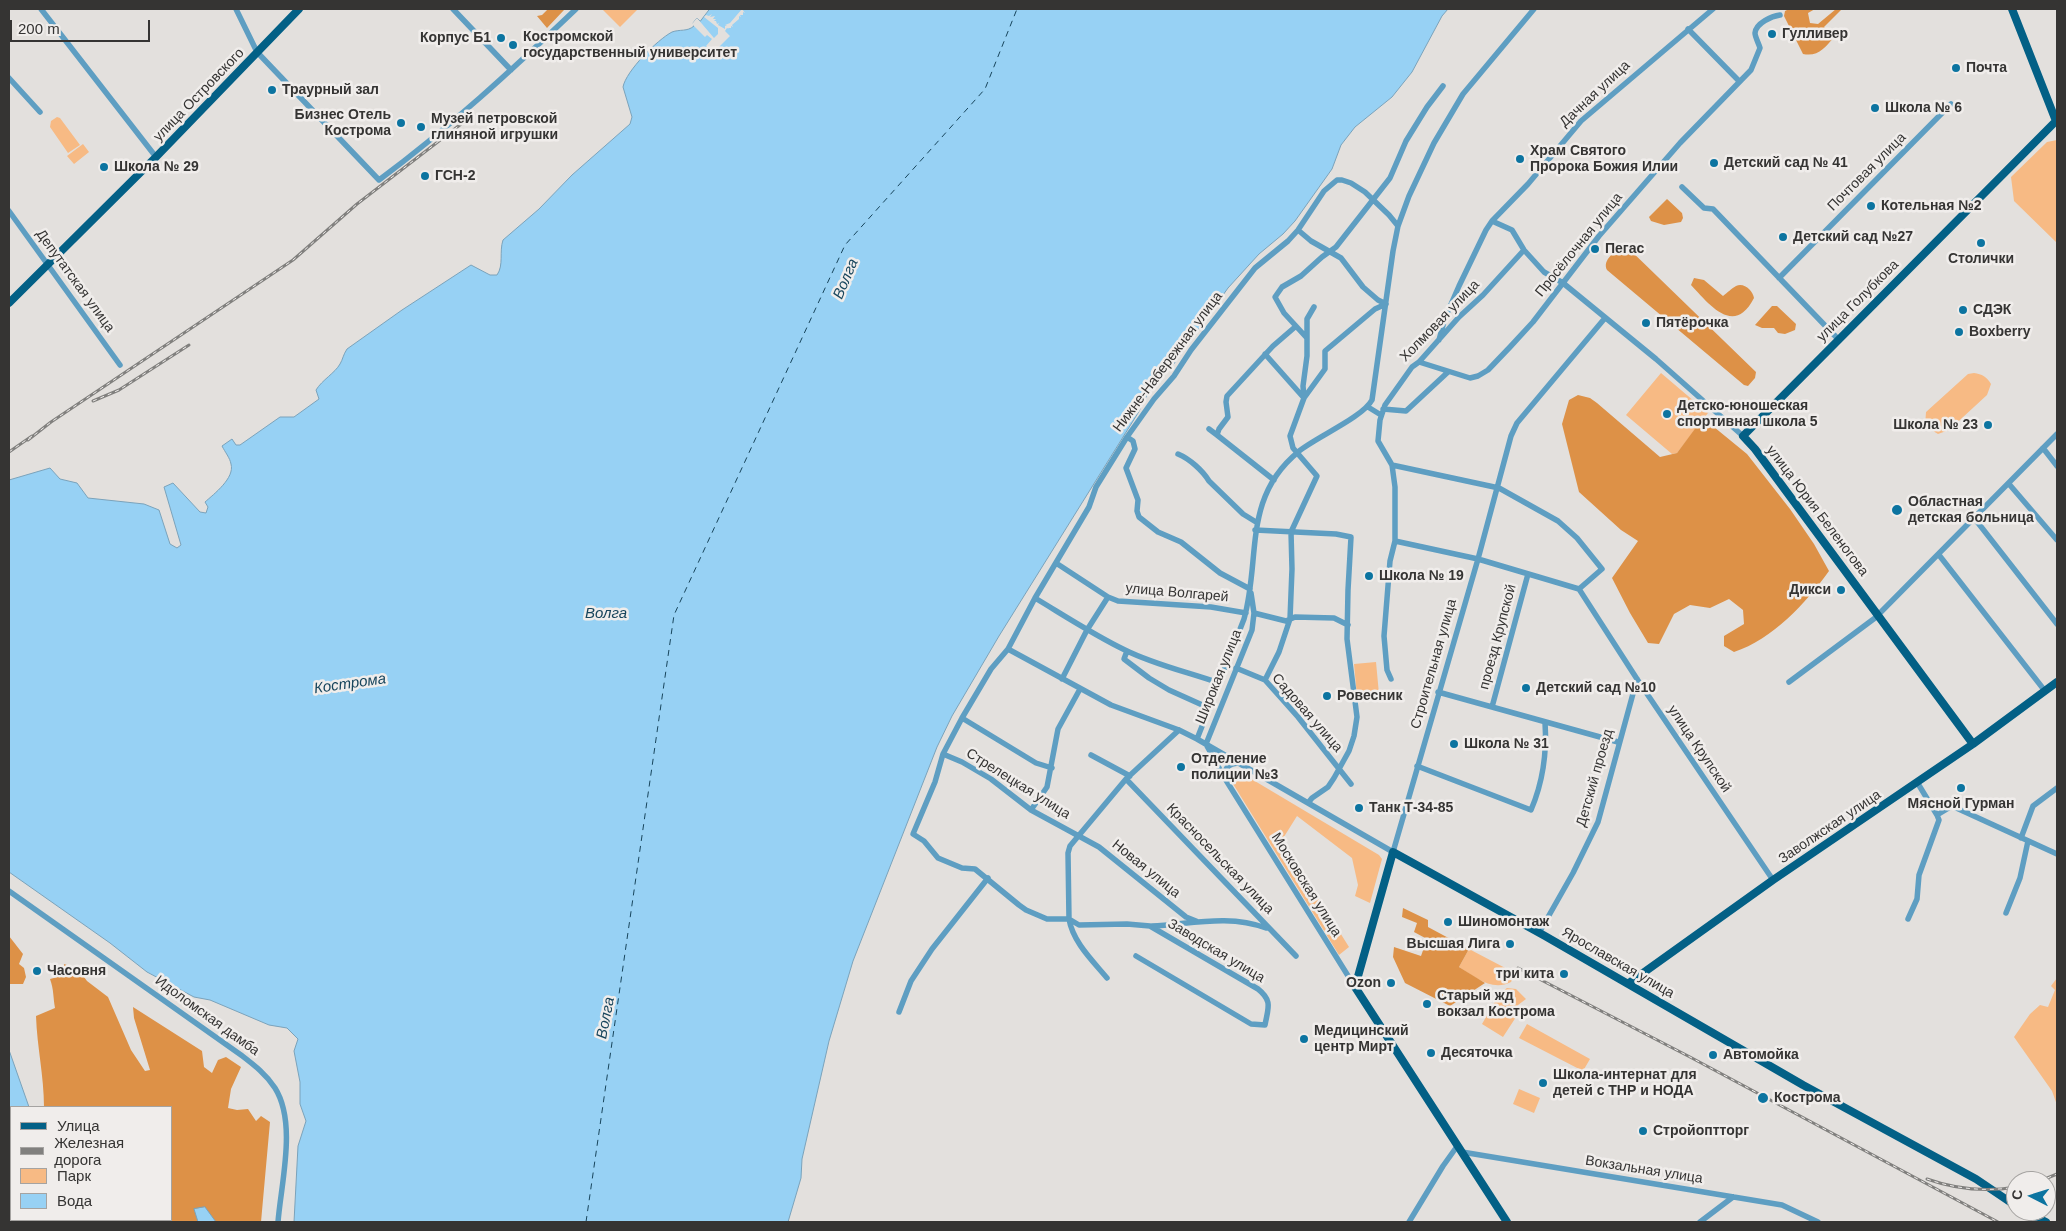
<!DOCTYPE html>
<meta charset="utf-8">
<style>
body{margin:0}
#map{position:relative;width:2066px;height:1231px;overflow:hidden;background:#e3e0dd;font-family:Helvetica,sans-serif}
canvas{display:block}
.frame{position:absolute;inset:0;border:10px solid #353433;pointer-events:none}
.legend{position:absolute;left:10px;top:1106px;width:162px;height:115px;box-sizing:border-box;background:#f0edeb;border:1px solid #a5a3a1;margin:0;padding:6px 9px;list-style:none;font-size:15px;color:#353433}
.legend li{display:flex;align-items:center;gap:10px;height:25px}
.legend b{width:25px;border:1px solid #a5a3a1}
.north{position:absolute;left:2006px;top:1171px;width:50px;height:50px;box-sizing:border-box;background:#f0edeb;border:1px solid #a5a3a1;border-radius:50%;rotate:275deg;font-size:14px;font-weight:700;line-height:20px;text-align:center;color:#353433}
.north::after{content:'';display:block;margin:auto;width:18px;height:22px;background:#0c74a0;clip-path:polygon(50% 0,100% 100%,50% 72%,0 100%)}
.scale{position:absolute;left:10px;top:20px;width:140px;height:22px;box-sizing:border-box;border:2px solid #353433;border-top:0;padding-left:6px;font-size:15px;line-height:18px;white-space:nowrap;color:#353433;-webkit-text-stroke:4px #f0edeb;paint-order:stroke}
</style>
<div id="map">
<canvas width="2066" height="1231"></canvas>
<div class="frame"></div>
<ul class="legend">
<li><b style="height:6px;background:#036086"></b>Улица</li>
<li><b style="height:6px;background:#81807e"></b>Железная дорога</li>
<li><b style="height:14px;background:#f7ba84"></b>Парк</li>
<li><b style="height:14px;background:#97d1f4"></b>Вода</li>
</ul>
<div class="north">С</div>
<div class="scale">200 m</div>
</div>
<script>
const context = document.querySelector('canvas').getContext('2d');
context.lineJoin = 'round';
function fillPath(path, color) {
  context.fillStyle = color;
  context.fill(path, 'evenodd');
}
function strokePath(path, color, width, dash) {
  context.strokeStyle = color;
  context.lineWidth = width;
  context.lineCap = dash ? 'butt' : 'round';
  context.setLineDash(dash || []);
  context.stroke(path);
}
function label(font, color, halo, rows, align = 'center') {
  context.font = font + ' Helvetica,sans-serif';
  context.lineWidth = 5;
  context.setLineDash([]);
  context.textBaseline = 'middle';
  context.strokeStyle = halo;
  context.fillStyle = color;
  for (const [text, x, y, turn = 0] of rows) {
    context.save();
    context.translate(x, y);
    context.rotate((+turn || 0) * Math.PI / 180);
    context.textAlign = isNaN(turn) ? turn : align;
    if (halo) context.strokeText(text, 0, 0);
    context.fillText(text, 0, 0);
    context.restore();
  }
}
const green = new Path2D(`
 M602,9H638L620,27Z
 M57,117L60,118L80,145L68,153L50,127L51,121Z
 M2057,140V243L2014,201L2011,177L2047,142Z
 M83,144L89,152L74,164L67,156Z
 M1661,373L1708,413L1677,453L1672,454L1626,415Z
 M1974,373C1982,374 1987,377 1991,384L1987,395L1949,430L1938,434L1925,426L1926,412L1968,374Z
 M1376,662L1379,694L1357,696L1354,664Z
 M1230,771H1238L1379,855L1382,859L1370,903L1355,896L1358,885L1352,858L1297,816L1282,840L1349,947L1339,955L1230,779L1229,775Z
 M1469,949L1511,971L1513,978L1511,982C1492,992 1475,977 1459,967Z
 M2057,978V1105L2052,1091L2014,1037L2030,1014L2040,1005L2048,1007L2055,990L2051,986Z
 M1507,988L1516,989L1526,999L1518,1005L1514,1012L1518,1014L1503,1037L1482,1024L1500,993Z
 M1527,1024L1590,1059L1583,1071L1519,1038Z
 M1519,1089L1540,1098L1534,1113L1513,1104Z`);
const forest = new Path2D(`
 M548,9L564,10L547,28L537,16L542,15Z
 M1789,9H1815L1808,13L1810,23L1818,24L1836,9H1842L1824,27L1834,37C1825,48 1818,57 1803,54L1784,16L1785,11Z
 M1667,199L1682,213L1683,218L1681,222L1664,225L1651,221L1649,217Z
 M1622,245H1625L1756,372L1755,378L1748,386L1744,385L1607,270C1602,260 1615,252 1622,245Z
 M1694,278L1704,280L1723,296C1727,293 1732,288 1736,286C1744,282 1753,291 1754,298C1734,337 1709,304 1691,285Z
 M1772,306H1777L1796,324L1795,330L1785,334L1778,333L1774,328H1762L1755,325Z
 M1578,395L1590,398L1597,403L1660,457L1677,453L1700,422L1714,427L1747,454L1790,509L1814,544L1829,571C1805,604 1773,639 1734,652L1724,646V636L1744,624L1743,610L1729,599L1710,608L1690,605L1674,614L1659,644L1648,643L1630,613L1612,578L1638,541L1621,530L1579,492L1562,424L1569,400Z
 M1403,908L1428,920V927L1469,949L1459,967L1485,983L1450,1006L1405,983L1393,957L1394,947L1421,956L1427,939L1414,932L1417,923L1402,917Z
 M9,936L23,954L19,964L24,968L26,977L23,984H9Z
 M64,964L78,969L87,981L108,997L131,1050L145,1071L150,1070L134,1018L133,1007L202,1051L204,1067L212,1073L218,1060L226,1057L241,1067L231,1089L228,1108L237,1110L248,1109L256,1121L261,1116L270,1122L261,1222H101L100,1220H171V1107H44C44,1076 37,1047 36,1016L55,1008C53,998 54,990 50,979L65,975Z`);
const water = new Path2D(`
 M710,9H1448L1442,16L1412,72L1392,97L1355,127L1341,145L1332,169L1295,221L1283,234L1259,254L1228,288L1173,365L1148,393L1138,413L999,636L952,716L937,747L853,961L829,1041L802,1159L801,1178L788,1222H294L298,1146L306,1121L300,1104V1082L294,1051L298,1039L287,1028L269,1025L210,1000L194,997L147,972L110,943L9,872V480L50,468L60,479L77,483L88,498L144,504L159,510L170,544L177,548L181,545L164,487L173,483L200,512L206,513L208,507L205,502C214,494 235,478 231,464C230,458 225,452 222,446L232,439L236,445H240L280,417H294L319,399L316,390C322,380 335,373 340,364C343,359 343,355 347,349L402,310L471,265L490,275H497C504,265 499,252 503,240L539,209L572,175L630,124L632,117L623,87C626,71 657,40 672,32C680,29 687,32 694,26L693,23L697,18L700,21Z
 M9,1050L29,1107H11V1133L9,1122Z
 M205,1207L216,1222H198L194,1209Z`);
const pier = new Path2D(`
 M742,9L745,13L743,12V15H740L741,17L739,16V19L732,25L733,27L731,26V28H728L729,29L727,28L725,31L730,36L713,53L706,46L712,39L707,35L705,37L692,24L697,18L714,38L718,34V28L704,17L706,15L709,16L712,14L710,17L715,16L713,19H716L714,21H716L717,24L719,23L718,25L725,29V26H727L725,25L730,23Z`);
const ferry = new Path2D(`
 M586,1222L674,615L845,245L985,89L1017,9`);
const minor = new Path2D(`
 M41,9L156,157
 M236,9L257,52L379,180C449,128 513,69 576,9
 M453,9L511,70
 M1688,29L1739,81
 M9,78L40,112
 M1682,187L1704,208L1713,209L1838,339
 M9,211L120,365
 M1492,221L1512,230L1524,250L1544,272L1563,283L1656,359L1743,436
 M1298,230L1311,241L1341,258L1363,287L1378,300L1386,304
 M1779,278L1951,104
 M1306,337L1284,313L1275,297L1282,287L1301,276L1322,257L1336,247L1390,178L1406,141L1427,107L1443,86
 M1439,340L1445,318L1459,286L1486,230L1492,221L1528,184L1581,121L1713,9
 M1265,354L1304,398
 M1419,362L1470,378L1478,376L1488,370L1510,347L1533,322L1599,236L1680,143L1751,70L1760,48C1759,44 1755,37 1755,33C1756,23 1772,16 1780,15
 M1304,398L1303,386L1307,356V319L1314,307
 M1368,407L1381,415
 M1383,409L1406,411L1448,372
 M1209,429L1217,435
 M1127,437L1133,441L1135,449L1126,468L1138,500L1137,511L1139,517L1158,532L1181,542L1220,573L1250,589
 M2043,448L2057,466
 M1178,454C1190,459 1203,471 1209,481L1243,514L1256,522
 M1392,465L1499,488L1558,521L1577,538L1602,569L1579,589
 M1274,480L1217,435L1219,429L1228,417L1226,402L1227,396L1273,346L1295,327
 M2009,484L2057,540
 M1975,519L2057,624
 M1255,530L1336,534L1351,537L1348,590L1347,639L1357,717L1354,736L1349,751L1334,778L1328,787L1312,798L1308,803
 M1395,541L1478,559L1579,589L1637,679L1773,880
 M1939,555L2045,691
 M1056,563L1108,597L1118,601L1211,607L1246,613
 M1035,598C1065,616 1094,635 1125,650C1155,665 1188,672 1219,683
 M1254,613L1286,621L1295,617L1334,618L1348,625
 M1008,649L1111,705L1179,730L1197,739L1393,852L1478,559L1511,436L1517,423L1605,318
 M1127,651L1124,659L1149,678L1169,690L1209,708
 M1236,668L1265,680L1298,717L1351,784
 M1062,679L1087,630L1108,597
 M1391,679L1387,670L1384,636L1390,561L1395,541V487L1392,465L1378,441L1380,420L1385,405L1412,367L1419,362L1459,317L1483,295L1524,250
 M1265,680L1279,652L1290,619L1292,569L1291,532L1317,476L1293,448L1290,436L1304,398L1325,369V351L1375,309L1386,304
 M1789,682L1875,618L2057,434
 M1438,692L1618,742
 M1492,707L1528,574
 M962,718L1036,763L1052,768
 M1197,739L1244,619C1261,559 1242,498 1298,452C1316,437 1362,418 1372,400L1393,251L1398,226L1409,196L1434,143L1463,94L1534,9
 M1206,744L1252,630L1254,613L1251,593
 M1207,746L1224,777L1355,987
 M943,754L962,762L991,779L1031,810L1099,847L1186,917L1196,921
 M1091,755L1130,776
 M1417,766L1531,810C1543,782 1547,752 1545,722
 M1224,777C1225,768 1228,764 1238,763
 M1126,779L1296,956
 M1917,782L1937,815L1952,806L2057,854
 M1031,810L1047,787L1058,729L1080,689
 M2021,838L2033,806L2057,788
 M9,891L241,1055C254,1065 266,1074 275,1088C297,1123 281,1183 278,1222
 M2006,913L2020,878L2028,841
 M1908,919L1917,899L1919,875L1939,820L1937,815
 M1152,926C1191,924 1229,914 1266,928
 M1539,933L1573,873L1598,822L1637,679
 M1136,956L1251,1024L1265,1025C1268,1008 1273,1001 1258,989L1150,926L1127,924L1079,925L1069,919H1047L1026,910L1019,905L975,869L962,868L938,858L924,841L913,834L935,782L943,754L962,718L991,669L1008,649L1035,598L1089,507L1096,487L1127,437L1154,399L1174,376L1191,350L1255,268L1288,241L1298,230L1324,191L1337,180H1342L1351,183L1365,192L1389,215L1398,226
 M1107,978C1092,960 1073,942 1069,919L1068,853L1070,846L1126,779L1179,730
 M899,1012L911,981L932,949L988,878
 M1462,1152L1782,1205L1818,1222
 M1409,1222L1443,1166L1458,1145
 M1700,1222L1733,1197`);
const major = new Path2D(`
 M9,303L156,157L299,9
 M1973,744L1755,449L1743,436L2056,121L2012,9
 M1629,983L1773,880L1973,744L2057,682
 M2024,1211L2046,1222
 M1507,1222L1355,987L1393,852L1545,936L1803,1085L1976,1179L2016,1206`);
const rail = new Path2D(`
 M93,401L119,390L189,345
 M28,440L51,422L293,260L357,204L465,121
 M9,452L32,436
 M1518,968L1690,1057L1998,1222
 M1927,1179C1955,1189 1987,1192 2016,1187
 M2040,1181L2057,1174`);
const markers = [
 [1772,34,5,"#0c74a0"],
 [501,38,5,"#0c74a0"],
 [513,45,5,"#0c74a0"],
 [1956,68,5,"#0c74a0"],
 [272,90,5,"#0c74a0"],
 [1875,108,5,"#0c74a0"],
 [401,123,5,"#0c74a0"],
 [421,127,5,"#0c74a0"],
 [1520,159,5,"#0c74a0"],
 [1714,163,5,"#0c74a0"],
 [104,167,5,"#0c74a0"],
 [425,176,5,"#0c74a0"],
 [1871,206,5,"#0c74a0"],
 [1783,237,5,"#0c74a0"],
 [1981,243,5,"#0c74a0"],
 [1595,249,5,"#0c74a0"],
 [1963,310,5,"#0c74a0"],
 [1646,323,5,"#0c74a0"],
 [1959,332,5,"#0c74a0"],
 [1667,414,5,"#0c74a0"],
 [1988,425,5,"#0c74a0"],
 [1897,510,6,"#0c74a0"],
 [1369,576,5,"#0c74a0"],
 [1841,590,5,"#0c74a0"],
 [1526,688,5,"#0c74a0"],
 [1327,696,5,"#0c74a0"],
 [1454,744,5,"#0c74a0"],
 [1181,767,5,"#0c74a0"],
 [1961,788,5,"#0c74a0"],
 [1359,808,5,"#0c74a0"],
 [1448,922,5,"#0c74a0"],
 [1510,944,5,"#0c74a0"],
 [37,971,5,"#0c74a0"],
 [1564,974,5,"#0c74a0"],
 [1391,983,5,"#0c74a0"],
 [1427,1004,5,"#0c74a0"],
 [1304,1039,5,"#0c74a0"],
 [1431,1053,5,"#0c74a0"],
 [1713,1055,5,"#0c74a0"],
 [1543,1083,5,"#0c74a0"],
 [1763,1098,6,"#0c74a0"],
 [1643,1131,5,"#0c74a0"]
];
const poiNames = [
 ["Гулливер",1782,34],
 ["Костромской",523,37],
 ["государственный университет",523,53],
 ["Корпус Б1",491,38,"right"],
 ["Почта",1966,68],
 ["Траурный зал",282,90],
 ["Школа № 6",1885,108],
 ["Бизнес Отель",391,115,"right"],
 ["Кострома",391,131,"right"],
 ["Музей петровской",431,119],
 ["глиняной игрушки",431,135],
 ["Храм Святого",1530,151],
 ["Пророка Божия Илии",1530,167],
 ["Детский сад № 41",1724,163],
 ["Школа № 29",114,167],
 ["ГСН-2",435,176],
 ["Котельная №2",1881,206],
 ["Детский сад №27",1793,237],
 ["Пегас",1605,249],
 ["Столички",1981,259,"center"],
 ["СДЭК",1973,310],
 ["Пятёрочка",1656,323],
 ["Boxberry",1969,332],
 ["Детско-юношеская",1677,406],
 ["спортивная школа 5",1677,422],
 ["Школа № 23",1978,425,"right"],
 ["Областная",1908,502],
 ["детская больница",1908,518],
 ["Школа № 19",1379,576],
 ["Дикси",1831,590,"right"],
 ["Детский сад №10",1536,688],
 ["Ровесник",1337,696],
 ["Школа № 31",1464,744],
 ["Отделение",1191,759],
 ["полиции №3",1191,775],
 ["Мясной Гурман",1961,804,"center"],
 ["Танк Т-34-85",1369,808],
 ["Шиномонтаж",1458,922],
 ["Высшая Лига",1500,944,"right"],
 ["Часовня",47,971],
 ["три кита",1554,974,"right"],
 ["Ozon",1381,983,"right"],
 ["Старый жд",1437,996],
 ["вокзал Кострома",1437,1012],
 ["Медицинский",1314,1031],
 ["центр Мирт",1314,1047],
 ["Десяточка",1441,1053],
 ["Автомойка",1723,1055],
 ["Школа-интернат для",1553,1075],
 ["детей с ТНР и НОДА",1553,1091],
 ["Кострома",1774,1098],
 ["Стройоптторг",1653,1131]
];
const streetNames = [
 ["Дачная улица",1595,94,-43],
 ["улица Островского",199,95,-46],
 ["Почтовая улица",1867,172,-45],
 ["Просёлочная улица",1579,245,-51],
 ["Депутатская улица",75,281,54],
 ["улица Голубкова",1858,301,-45],
 ["Холмовая улица",1440,321,-46],
 ["Нижне-Набережная улица",1168,362,-53],
 ["улица Юрия Беленогова",1817,511,53],
 ["улица Волгарей",1177,593,5],
 ["проезд Крупской",1498,637,-75],
 ["Строительная улица",1434,664,-74],
 ["Широкая улица",1219,677,-68],
 ["Садовая улица",1307,713,49],
 ["улица Крупской",1699,749,56],
 ["Детский проезд",1595,778,-74],
 ["Стрелецкая улица",1018,784,32],
 ["Заволжская улица",1830,827,-34],
 ["Красносельская улица",1220,859,46],
 ["Новая улица",1146,869,39],
 ["Московская улица",1306,885,58],
 ["Заводская улица",1216,951,31],
 ["Ярославская улица",1618,963,30],
 ["Идоломская дамба",207,1016,36],
 ["Вокзальная улица",1644,1170,9]
];
const waterNames = [
 ["Волга",846,279,-67],
 ["Волга",606,614],
 ["Кострома",350,684,-8],
 ["Волга",606,1018,-79]
];
fillPath(green, '#f7ba84');
fillPath(forest, '#dd9147');
fillPath(water, '#97d1f4');
strokePath(water, '#7aa2ba', 1);
fillPath(pier, '#e3e0dd');
strokePath(ferry, '#17455c', 1, [6, 5]);
strokePath(minor, '#5e9ec2', 5.5);
strokePath(major, '#036086', 8);
strokePath(rail, '#81807e', 3);
strokePath(rail, '#f0edeb', 1, [4]);
for (const [x, y, r, color] of markers) {
  const dot = new Path2D();
  dot.arc(x, y, r, 0, 2 * Math.PI);
  context.fillStyle = color;
  context.fill(dot);
  strokePath(dot, '#f0edeb', 2);
}
label('bold 14px', '#353433', '#f0edeb', poiNames, 'left');
label('14px', '#353433', '#f0edeb', streetNames);
label('italic 15px', '#17455c', '#f0edeb', waterNames);
</script>
